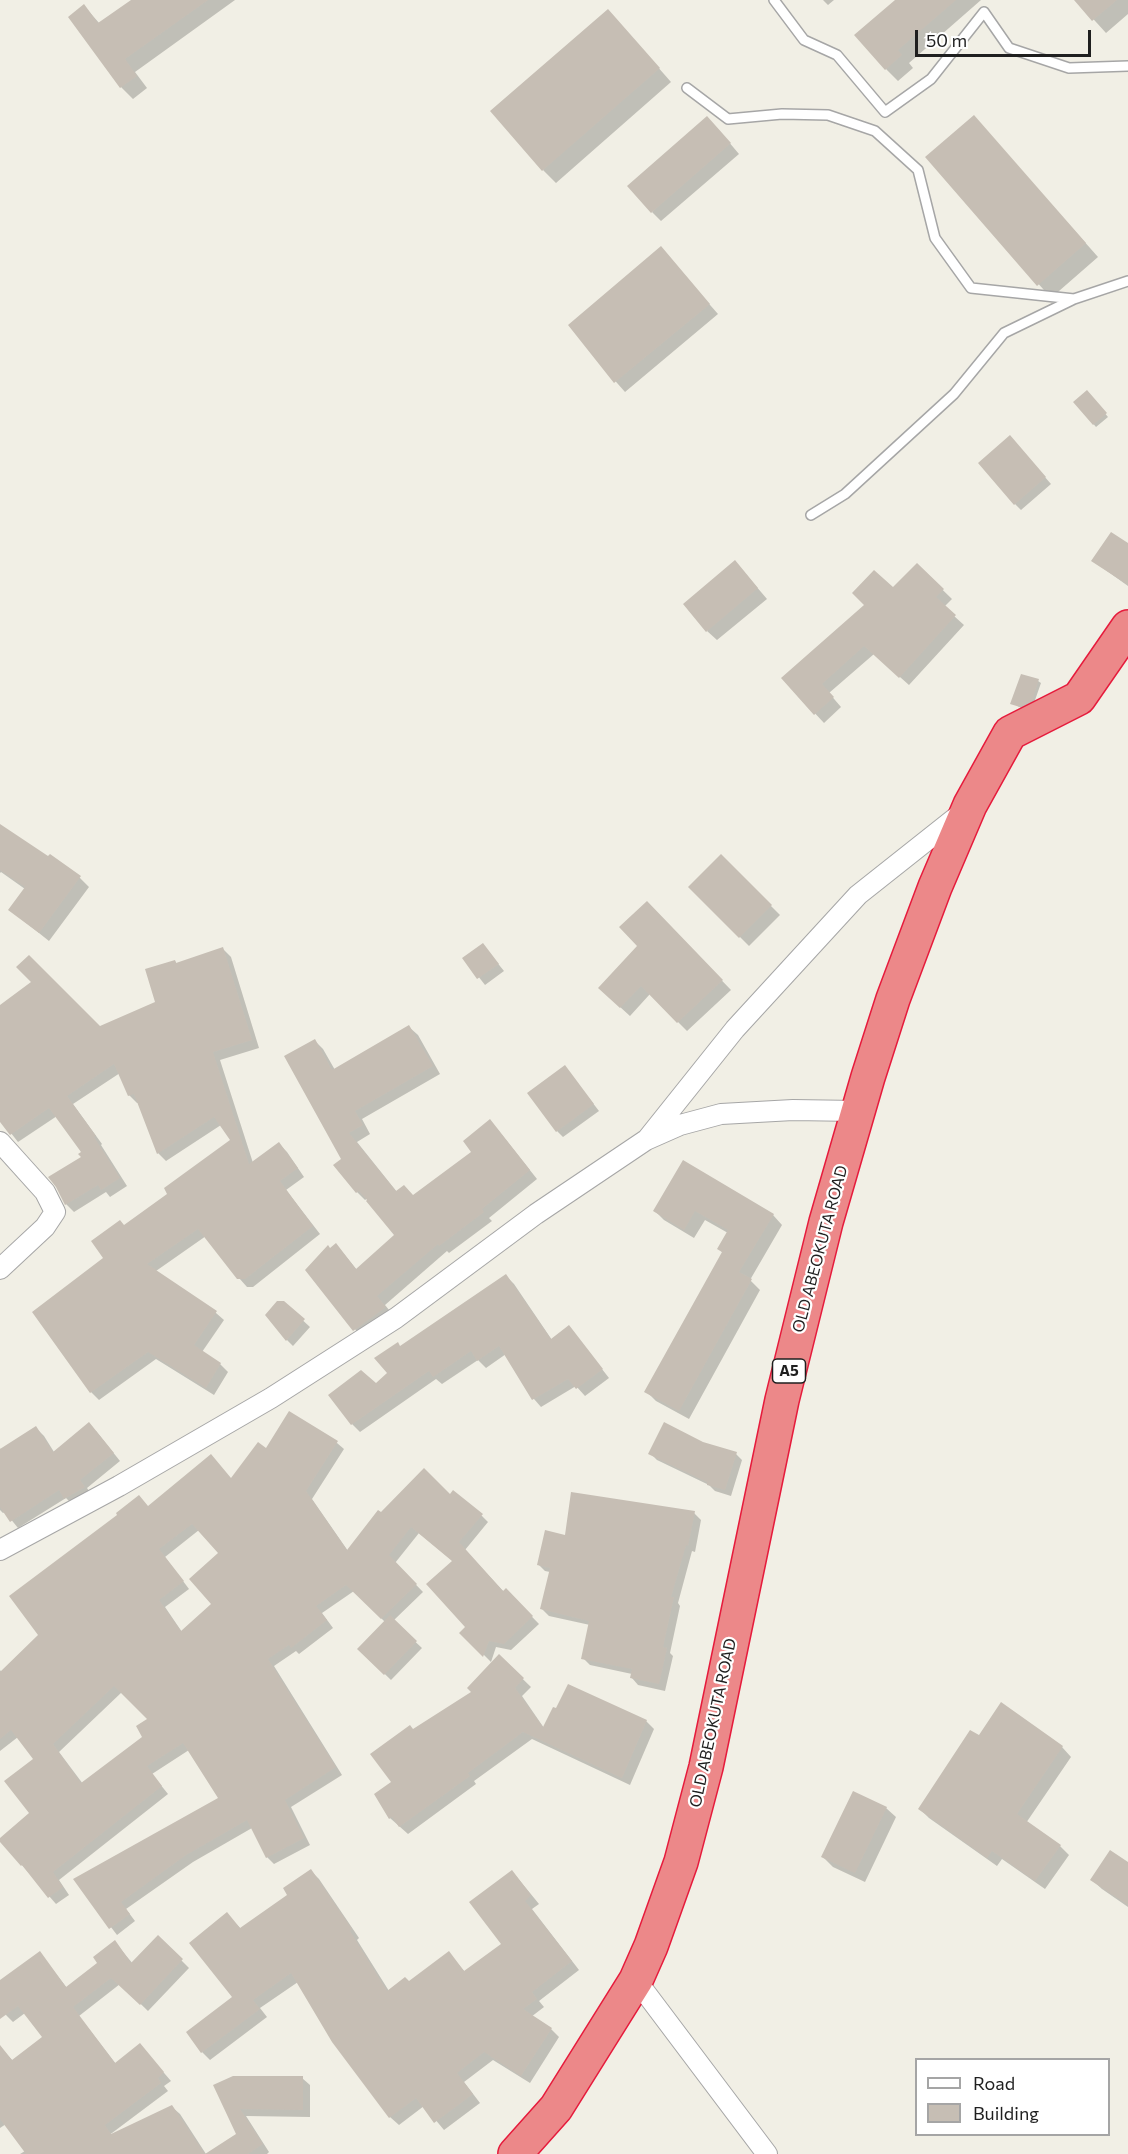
<!DOCTYPE html>
<style>
body{margin:0}
#map{position:relative;width:1128px;height:2154px;overflow:hidden;background:#f1efe5;font-family:Commissioner,sans-serif}
canvas{display:block}
.legend{position:absolute;left:915px;top:2058px;width:195px;height:78px;box-sizing:border-box;background:#fff;border:2px solid #a5a5a5;margin:0;padding:8px 10px;list-style:none;font-size:18px;color:#1f1f1f}
.legend li{display:flex;align-items:center;gap:12px;height:30px}
.legend b{width:30px;border:2px solid #a5a5a5}
.scale{position:absolute;left:915px;top:30px;width:176px;height:27px;box-sizing:border-box;border:3px solid #1f1f1f;border-top:0;padding-left:8px;font-size:18px;line-height:21px;white-space:nowrap;color:#1f1f1f;-webkit-text-stroke:4px #fff;paint-order:stroke}
</style>
<div id="map">
<canvas width="1128" height="2154"></canvas>
<ul class="legend">
<li><b style="height:8px;background:#fff"></b>Road</li>
<li><b style="height:16px;background:#c6beb4"></b>Building</li>
</ul>
<div class="scale">50 m</div>
</div>
<script>
const context = document.querySelector('canvas').getContext('2d');
context.lineJoin = 'round';
function fillPath(path, color) {
  context.fillStyle = color;
  context.fill(path, 'evenodd');
}
function strokePath(path, color, width, dash) {
  context.strokeStyle = color;
  context.lineWidth = width;
  context.lineCap = dash ? 'butt' : 'round';
  context.setLineDash(dash || []);
  context.stroke(path);
}
function label(font, color, halo, rows, align = 'center') {
  context.font = font + ' Commissioner,sans-serif';
  context.lineWidth = 4.5;
  context.setLineDash([]);
  context.textBaseline = 'middle';
  context.strokeStyle = halo;
  context.fillStyle = color;
  for (const [text, x, y, turn = 0] of rows) {
    context.save();
    context.translate(x, y);
    context.rotate((+turn || 0) * Math.PI / 180);
    context.textAlign = isNaN(turn) ? turn : align;
    if (halo) context.strokeText(text, 0, 0);
    context.fillText(text, 0, 0);
    context.restore();
  }
}
const shadow = new Path2D(`
 M134,0H235L135,72L147,88L133,99L121,87L84,6L100,24Z
 M823,0H834L828,5Z
 M897,0H981L909,63L913,68L898,81L886,69Z
 M1076,0H1128V14L1106,33Z
 M620,24L671,82L556,183L543,170Z
 M974,117L1098,257L1051,298L927,158Z
 M717,128L739,154L661,221L652,212Z
 M667,256L718,314L625,392L595,358Z
 M1087,392L1108,417L1096,427L1075,402Z
 M1016,444L1051,484L1021,510L1015,504Z
 M1128,545V586L1093,561Z
 M917,565L952,599L944,607L964,625L909,685L874,654L829,693L841,707L824,723L783,679L893,589Z
 M744,572L767,599L717,640L707,631Z
 M1038,681L1041,683L1034,703L1023,709L1012,703Z
 M0,826L80,878L89,887L49,941L10,910L25,889L1,872L0,873Z
 M721,856L780,915L749,946L690,887Z
 M647,903L731,990L687,1031L650,994L630,1016L609,997L639,946Z
 M483,945L504,971L485,985L464,958Z
 M223,949L231,957L259,1048L220,1060L253,1163L279,1144L287,1152L304,1177L286,1190L320,1234L253,1287H247L239,1278L206,1236L156,1271L216,1313L224,1320L202,1352L220,1364L228,1372L214,1395L156,1359L99,1400L91,1392L34,1313L105,1258L124,1226L169,1194L232,1141L221,1125L166,1161L158,1153L139,1103H137L129,1095L120,1073L73,1104L102,1144L101,1145L127,1186L110,1197L106,1192L74,1212L66,1204L57,1186L83,1158L84,1152L57,1116L18,1142L0,1119V1007L99,1028L157,1003L175,961L177,964Z
 M409,1027L418,1035L440,1074L362,1119L370,1134L357,1142L397,1192L413,1197L473,1152L498,1130L537,1179L489,1218L492,1221L449,1253L447,1251L385,1305L394,1316L363,1339L307,1270L330,1249L344,1254L357,1270L396,1235L372,1195L365,1200L357,1192L343,1159L315,1041L323,1049L335,1070Z
 M565,1067L599,1111L563,1137L557,1131Z
 M684,1162L773,1215L782,1225L750,1280L760,1290L689,1419L656,1401L646,1391L723,1253L719,1249L728,1233L705,1220L694,1238L664,1220L655,1211Z
 M506,1276L514,1284L552,1340L569,1327L609,1378L585,1396L576,1386L541,1407L534,1399L506,1354L486,1368L478,1360L442,1384L436,1379L360,1432L352,1424L376,1385L389,1373L401,1347Z
 M284,1303L310,1327L293,1346L287,1340Z
 M36,1428L44,1436L54,1452L96,1431L120,1461L87,1488L91,1494L73,1505L66,1498L18,1528L5,1512L3,1513L0,1510V1448L1,1450Z
 M337,1443L344,1449L312,1499L348,1551L381,1514L450,1496L482,1516L488,1522L465,1550L504,1592L506,1590L539,1624L511,1650L496,1647L491,1662L462,1633L467,1627L454,1562L419,1533L395,1563L423,1592L393,1621L422,1648L391,1680L359,1649L385,1622L354,1591L322,1613L333,1628L299,1654L296,1651L274,1666L342,1775L291,1807L310,1845L274,1864L267,1857L252,1828L193,1862L126,1909L135,1921L117,1935L75,1880L220,1799L189,1750L152,1774L168,1794L59,1880L69,1895L56,1904L0,1840L31,1813L35,1760L18,1737L0,1751V1670L2,1673L40,1635L149,1508L232,1480L267,1450ZM199,1530L220,1554L213,1604L182,1632L165,1607L189,1589L165,1557ZM122,1692L149,1719L144,1737L83,1784L59,1752Z
 M702,1443L736,1454L742,1460L731,1496L715,1491L709,1485L657,1460L650,1453Z
 M694,1513L701,1520L695,1552L692,1551L678,1603L680,1606L670,1653L673,1656L665,1691L638,1685L632,1678V1674L590,1665L583,1658L590,1625L549,1616L542,1609L550,1572L545,1571L538,1564L567,1536Z
 M499,1656L531,1687L522,1696L544,1728L646,1721L654,1729L630,1785L532,1739L474,1781L476,1784L408,1834L390,1818L376,1794L393,1782L414,1731L473,1692Z
 M1001,1704L1062,1747L1071,1757L1026,1823L1060,1846L1069,1855L1045,1889L1002,1859L997,1866L929,1818L920,1809L979,1737Z
 M886,1808L896,1817L865,1882L833,1867L823,1857Z
 M1128,1864V1907L1102,1889L1092,1880Z
 M311,1871L319,1879L359,1938L357,1940L389,1991L409,1983L449,1953L465,1972L503,1944L512,1871L539,1904L532,1909L579,1970L539,2001L544,2007L531,2017L551,2029L559,2037L530,2083L493,2060L464,2082L480,2103L444,2130L424,2106L399,2125L390,2117L298,1982L260,2008L267,2017L210,2060L202,2052L234,1997L227,1914L241,1929L289,1895Z
 M158,1937L189,1968L148,2011L120,1984L79,2016L116,2064L140,2045L171,2081L164,2086L168,2091L108,2136L172,2107L180,2114L206,2154H20L25,2151L6,2124L0,2128V2047L13,2061L44,2037L25,2013L13,2022L6,2015L0,2007V1982L40,1953L67,1988L99,1963L115,1942L133,1964Z
 M302,2078L310,2085V2117L246,2116L269,2152L267,2154H207L238,2134L215,2086Z`);
const building = new Path2D(`
 M131,0H208L125,59L137,76L120,88L68,17L84,4L98,23Z
 M895,0H956L898,50L902,55L885,70L854,35Z
 M1074,0H1117L1092,21Z
 M608,9L660,68L542,171L490,111Z
 M974,115L1086,243L1037,286L925,157Z
 M707,116L731,143L651,213L627,186Z
 M661,246L710,304L614,383L568,325Z
 M1087,390L1107,413L1093,425L1073,402Z
 M1010,435L1046,477L1014,505L978,463Z
 M1111,532L1128,543V585L1091,561Z
 M735,560L758,588L706,632L683,604Z
 M917,563L944,589L936,597L956,615L899,678L864,646L822,684L834,697L814,715L781,678L864,605L852,593L874,570L893,587Z
 M1021,674L1039,679L1032,701L1020,707L1010,704Z
 M0,824L48,856L50,854L81,876L39,933L8,910L25,887L0,870Z
 M721,854L772,905L739,938L688,887Z
 M647,901L723,980L677,1023L641,986L620,1008L598,988L637,946L619,927Z
 M483,943L499,964L477,979L462,958Z
 M223,947L252,1040L213,1052L249,1164L279,1142L298,1168L280,1181L313,1226L245,1279H237L198,1229L147,1264L217,1311L194,1345L221,1363L206,1388L148,1352L90,1393L32,1312L103,1258L91,1241L120,1220L124,1225L167,1194L164,1188L230,1140L214,1117L157,1154L134,1094L128,1096L114,1064L67,1096L96,1136L94,1137L120,1178L101,1190L98,1185L65,1205L56,1187L48,1177L81,1157L78,1154L81,1152L49,1108L10,1135L0,1122V1005L31,982L16,967L29,955L100,1026L155,1002L145,969L175,960L176,963Z
 M409,1025L433,1066L355,1111L363,1125L349,1133L396,1191L404,1185L413,1195L471,1152L463,1141L490,1119L530,1170L482,1209L484,1212L439,1246L438,1244L377,1296L386,1307L353,1331L305,1270L328,1245L330,1248L336,1243L356,1269L394,1235L366,1201L367,1200L359,1191L356,1193L333,1165L341,1159L284,1056L315,1039L332,1070Z
 M565,1065L594,1104L556,1132L527,1093Z
 M683,1160L774,1214L739,1272L752,1279L679,1411L644,1392L722,1252L717,1249L728,1230L695,1211L684,1230L653,1211Z
 M506,1274L551,1339L569,1325L603,1369L576,1389L568,1379L532,1400L499,1346L477,1361L471,1351L433,1377L429,1371L351,1425L328,1395L361,1370L376,1383L387,1373L374,1358L398,1342L400,1346Z
 M277,1301H284L305,1319L286,1341L265,1315Z
 M289,1411L338,1441L306,1491L347,1550L378,1510L381,1512L424,1468L450,1494L453,1490L483,1514L459,1542L503,1591L506,1588L533,1616L504,1644L489,1641L483,1657L459,1633L465,1627L426,1584L452,1561L411,1527L389,1555L417,1584L381,1619L346,1585L316,1606L327,1620L291,1648L289,1645L268,1659L336,1767L285,1800L304,1838L266,1858L247,1820L186,1855L121,1902L130,1914L109,1929L73,1879L218,1798L183,1743L147,1766L162,1786L53,1872L63,1887L48,1898L22,1865L21,1866L0,1842V1838L29,1813L4,1781L33,1759L11,1730L0,1739V1672L38,1635L9,1596L117,1515L116,1513L139,1495L148,1506L211,1454L231,1478L258,1442L266,1448ZM192,1524L218,1553L189,1579L211,1604L181,1631L159,1600L184,1581L159,1549ZM114,1686L147,1719L136,1726L142,1737L81,1783L53,1744Z
 M89,1422L114,1453L80,1480L85,1487L64,1499L59,1490L10,1522L0,1507V1449L36,1426L53,1452Z
 M664,1422L703,1442L737,1452L725,1490L707,1485V1482L648,1454Z
 M571,1492L695,1511L688,1546L686,1545L671,1597H674L663,1647L667,1648L659,1684L630,1678L632,1669L581,1659L589,1621L540,1609L550,1568L537,1565L545,1530L565,1535Z
 M390,1615L417,1641L384,1675L357,1649Z
 M499,1654L524,1678L515,1688L543,1727L553,1707L556,1708L568,1684L647,1720L622,1778L523,1732L468,1773L470,1776L399,1827L392,1817L389,1819L374,1794L391,1782L370,1754L410,1725L413,1729L471,1692L467,1688Z
 M1001,1702L1063,1746L1017,1814L1061,1845L1035,1881L992,1851L987,1858L918,1809L970,1730L979,1735Z
 M853,1791L887,1807L855,1873L821,1857Z
 M1110,1850L1128,1862V1905L1090,1880Z
 M311,1869L352,1929L350,1931L387,1991L405,1977L409,1981L449,1951L464,1971L501,1944L469,1902L512,1870L531,1895L525,1901L572,1961L532,1992L537,1999L523,2009L552,2028L521,2076L484,2052L457,2073L473,2094L434,2123L416,2098L389,2118L332,2042L291,1973L253,2000L260,2009L201,2053L186,2032L232,1997L189,1943L227,1912L240,1928L287,1895L283,1888Z
 M158,1935L183,1959L140,2005L111,1978L73,2007L115,2063L140,2043L164,2072L158,2078L161,2083L105,2125L111,2134L172,2105L205,2154L236,2134L213,2085L233,2076H303V2110L240,2109L263,2144L248,2154H26L0,2119V2045L12,2060L42,2037L18,2006L0,2019V1980L40,1951L66,1987L97,1963L93,1957L115,1940L131,1963Z`);
const lane = new Path2D(`
 M774,0L804,40L837,55L885,112L931,79L984,12L1009,48L1069,68L1128,66
 M687,88L728,119L782,114L828,115L875,131L918,170L935,238L971,288L1074,299
 M811,515L845,494L954,394L1004,333L1074,299L1128,281`);
const street = new Path2D(`
 M648,1138L735,1029L858,895L964,811
 M0,1142L45,1192L55,1212L45,1227L0,1269
 M0,1550L119,1486L271,1398L396,1318L536,1214L646,1140L680,1125L721,1114L793,1110L857,1111
 M636,1980L767,2154`);
const highway = new Path2D(`
 M515,2154L556,2108L636,1980L651,1946L681,1862L706,1767L782,1400L826,1222L868,1077L893,999L935,887L970,805L1010,733L1079,698L1128,627`);
const shields = [
 [789,1371,33]
];
const shieldNames = [
 ["A5",789,1371]
];
const streetNames = [
 ["OLD ABEOKUTA ROAD",820,1249,-75],
 ["OLD ABEOKUTA ROAD",713,1723,-78]
];
fillPath(shadow, '#0003');
fillPath(building, '#c6beb4');
strokePath(lane, '#a6a6a6', 12);
strokePath(street, '#a6a6a6', 22);
strokePath(highway, '#e61b3c', 36);
strokePath(lane, '#fff', 9);
strokePath(street, '#fff', 20);
strokePath(highway, '#ec8889', 33);
for (const [x, y, w] of shields) {
  const box = new Path2D();
  box.roundRect(x - w / 2, y - 12, w, 24, 4.5);
  context.fillStyle = '#fff';
  context.fill(box);
  strokePath(box, '#1f1f1f', 1.5);
}
label('bold 15px', '#1f1f1f', null, shieldNames);
label('16px', '#1f1f1f', '#fff', streetNames);
</script>
